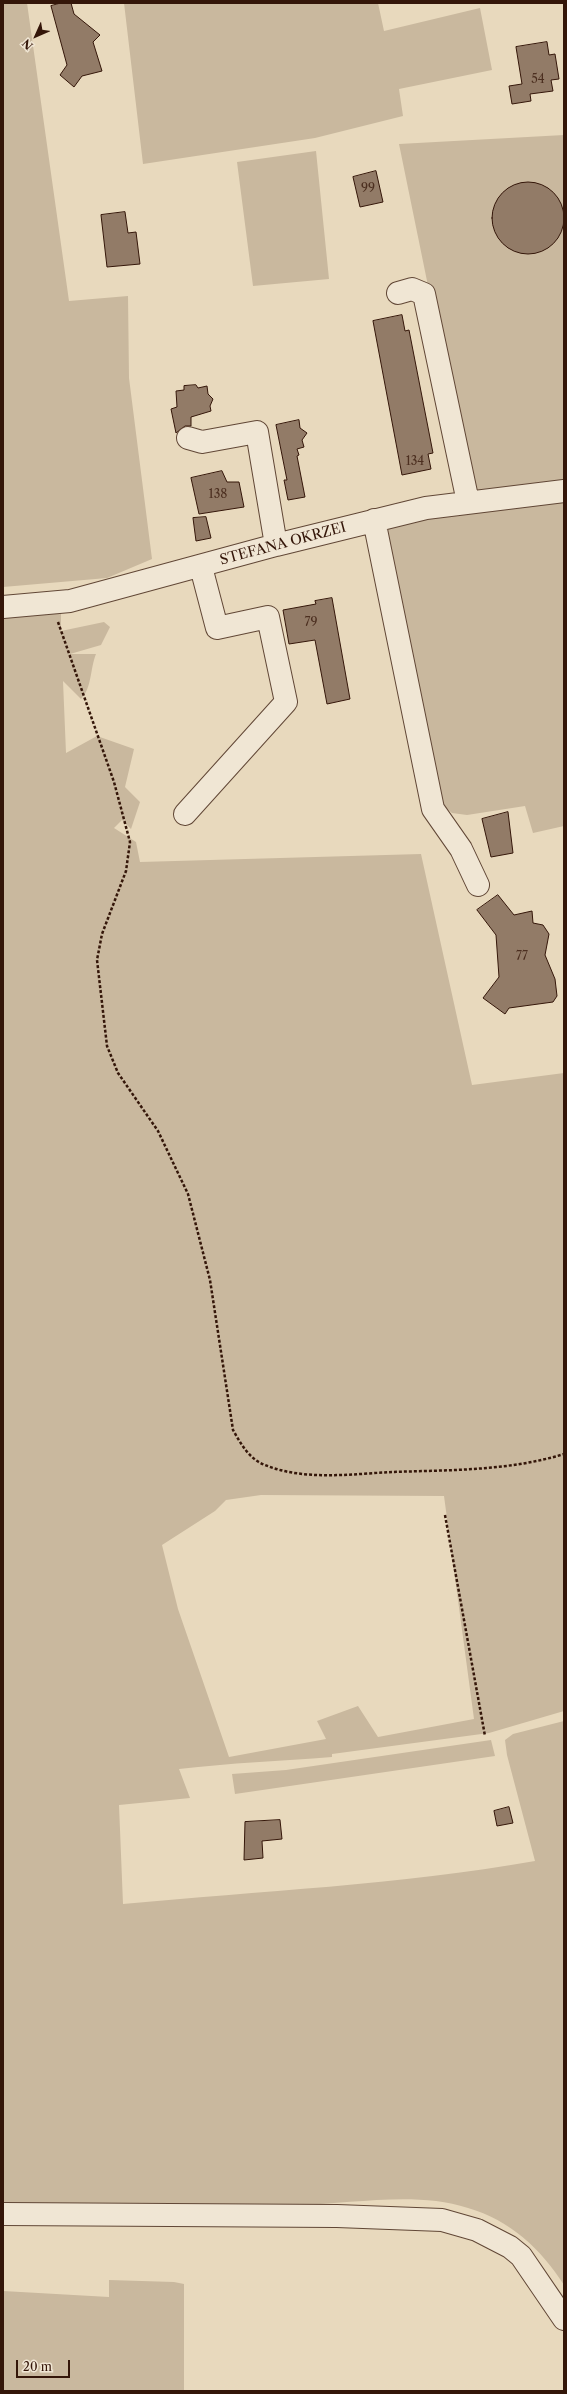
<!DOCTYPE html>
<style>
body{margin:0}
#map{position:relative;width:567px;height:2394px;overflow:hidden;background:#e8d9bd;font-family:"Libre Caslon Text",serif}
canvas{display:block}
.frame{position:absolute;inset:0;border:4px solid #341609;pointer-events:none}
.north{position:absolute;left:16px;top:16px;width:40px;height:40px;-webkit-text-stroke:3px #f0e6d4;paint-order:stroke;rotate:225deg;font-size:11px;font-weight:700;line-height:16px;text-align:center;color:#341609}
.north::after{content:'';display:block;margin:auto;width:14px;height:18px;background:#341609;clip-path:polygon(50% 0,100% 100%,50% 72%,0 100%)}
.scale{position:absolute;left:16px;top:2360px;width:54px;height:18px;box-sizing:border-box;border:2px solid #341609;border-top:0;padding-left:5px;font-size:12px;line-height:14px;white-space:nowrap;color:#341609;-webkit-text-stroke:3px #f0e6d4;paint-order:stroke}
</style>
<div id="map">
<canvas width="567" height="2394"></canvas>
<div class="frame"></div>
<div class="north">N</div>
<div class="scale">20 m</div>
</div>
<script>
const context = document.querySelector('canvas').getContext('2d');
context.lineJoin = 'round';
function fillPath(path, color) {
  context.fillStyle = color;
  context.fill(path, 'evenodd');
}
function strokePath(path, color, width, dash) {
  context.strokeStyle = color;
  context.lineWidth = width;
  context.lineCap = dash ? 'butt' : 'round';
  context.setLineDash(dash || []);
  context.stroke(path);
}
function label(font, color, halo, rows, align = 'center') {
  context.font = font + ' "Libre Caslon Text",serif';
  context.lineWidth = 4;
  context.setLineDash([]);
  context.textBaseline = 'middle';
  context.strokeStyle = halo;
  context.fillStyle = color;
  for (const [text, x, y, turn = 0] of rows) {
    context.save();
    context.translate(x, y);
    context.rotate((+turn || 0) * Math.PI / 180);
    context.textAlign = isNaN(turn) ? turn : align;
    if (halo) context.strokeText(text, 0, 0);
    context.fillText(text, 0, 0);
    context.restore();
  }
}
const green = new Path2D(`
 M3,3H27L69,301L128,296L129,378L152,559L107,578L3,587Z
 M124,3H378L384,31L480,8L492,70L399,89L403,116L315,138L143,164Z
 M564,135V485L471,496L399,144Z
 M316,151L329,279L253,286L237,162Z
 M564,491V826L533,833L525,806L467,815L452,813L438,801L386,529L482,500Z
 M3,613H61V631L104,622L110,627L101,645L70,654H96C90,669 92,688 81,699L63,681L66,753L97,736L134,749L125,787L140,802L131,829L122,820L114,828L136,842L140,862L421,854L472,1085L564,1073V1711L489,1733L332,1754V1757C281,1761 230,1763 179,1769L190,1798L119,1805L123,1904C260,1891 399,1885 535,1861L507,1755L505,1740L513,1734L564,1721V2285C541,2249 510,2220 468,2208C415,2191 353,2204 299,2205C201,2207 102,2206 3,2206ZM261,1495L444,1496L474,1719L378,1737L358,1706L317,1721L326,1739L229,1757L178,1609L162,1545L215,1511L226,1500Z
 M491,1740L495,1756L235,1794L232,1774L286,1770Z
 M109,2280L174,2282L184,2284V2391H3V2291L109,2297Z`);
const building = new Path2D(`
 M61,3H71L74,14L100,35L93,42L102,71L82,76L74,87L60,75L67,65L51,6Z
 M547,42L549,55L555,54L559,79L551,80L553,91L530,94L531,101L512,104L509,86L522,84L516,47Z
 M376,171L383,202L360,207L353,177Z
 M492 218a36 36 0 1 1 72 0a36 36 0 1 1-72 0Z
 M125,212L128,233L136,232L140,264L107,267L101,215Z
 M402,315L405,331L409,330L433,453L428,454L431,469L402,475L373,321Z
 M196,385L198,388L207,386L208,394L213,399L210,406L211,411L191,417V426H185L176,433L171,409L177,407L176,391L184,390V386Z
 M299,420L300,428L307,433L302,440L304,447L297,449L299,455L297,456L305,497L288,500L284,480H287L276,425Z
 M222,471L227,482H239L244,507L199,514L191,478Z
 M206,517L211,538L196,541L193,518Z
 M332,598L350,699L327,704L315,640L289,644L283,610L316,604L315,601Z
 M508,812L513,853L491,857L482,819Z
 M498,895L514,915L532,911L533,923L543,925L549,934L545,955L555,979L557,996L553,1002L509,1008L505,1014L483,998L499,977L496,935L477,910Z
 M509,1807L513,1823L497,1826L494,1811Z
 M280,1820L282,1839L262,1841L263,1858L244,1860L245,1822Z`);
const path = new Path2D(`
 M58,622L114,782L130,842L126,871L102,934L97,960L107,1046L118,1073L158,1131L188,1194L210,1280L233,1430C241,1444 249,1459 265,1465C304,1481 351,1474 392,1472C449,1470 509,1471 564,1454
 M445,1515L485,1736`);
const minor = new Path2D(`
 M398,293L412,289L424,294L468,502
 M188,438L202,442L257,432L276,545
 M374,520L433,809L461,849L478,885
 M3,607L70,601L276,545L426,508L564,491
 M185,814L286,702L268,617L217,628L201,567
 M3,2214L337,2216L442,2220L477,2230L510,2247L521,2256L564,2319`);
const numberNames = [
 ["54",538,80],
 ["99",368,189],
 ["134",415,462],
 ["138",218,495],
 ["79",311,623],
 ["77",522,957]
];
const streetNames = [
 ["STEFANA OKRZEI",283,544,-15]
];
fillPath(green, '#c9b89e');
fillPath(building, '#927b67');
strokePath(building, '#341609', 1);
strokePath(minor, '#614736', 24);
strokePath(path, '#341609', 2.5, [3, 2]);
strokePath(minor, '#f0e6d4', 22);
label('12px', '#4c2f20', null, numberNames);
label('14px', '#341609', '#f0e6d4', streetNames);
</script>
